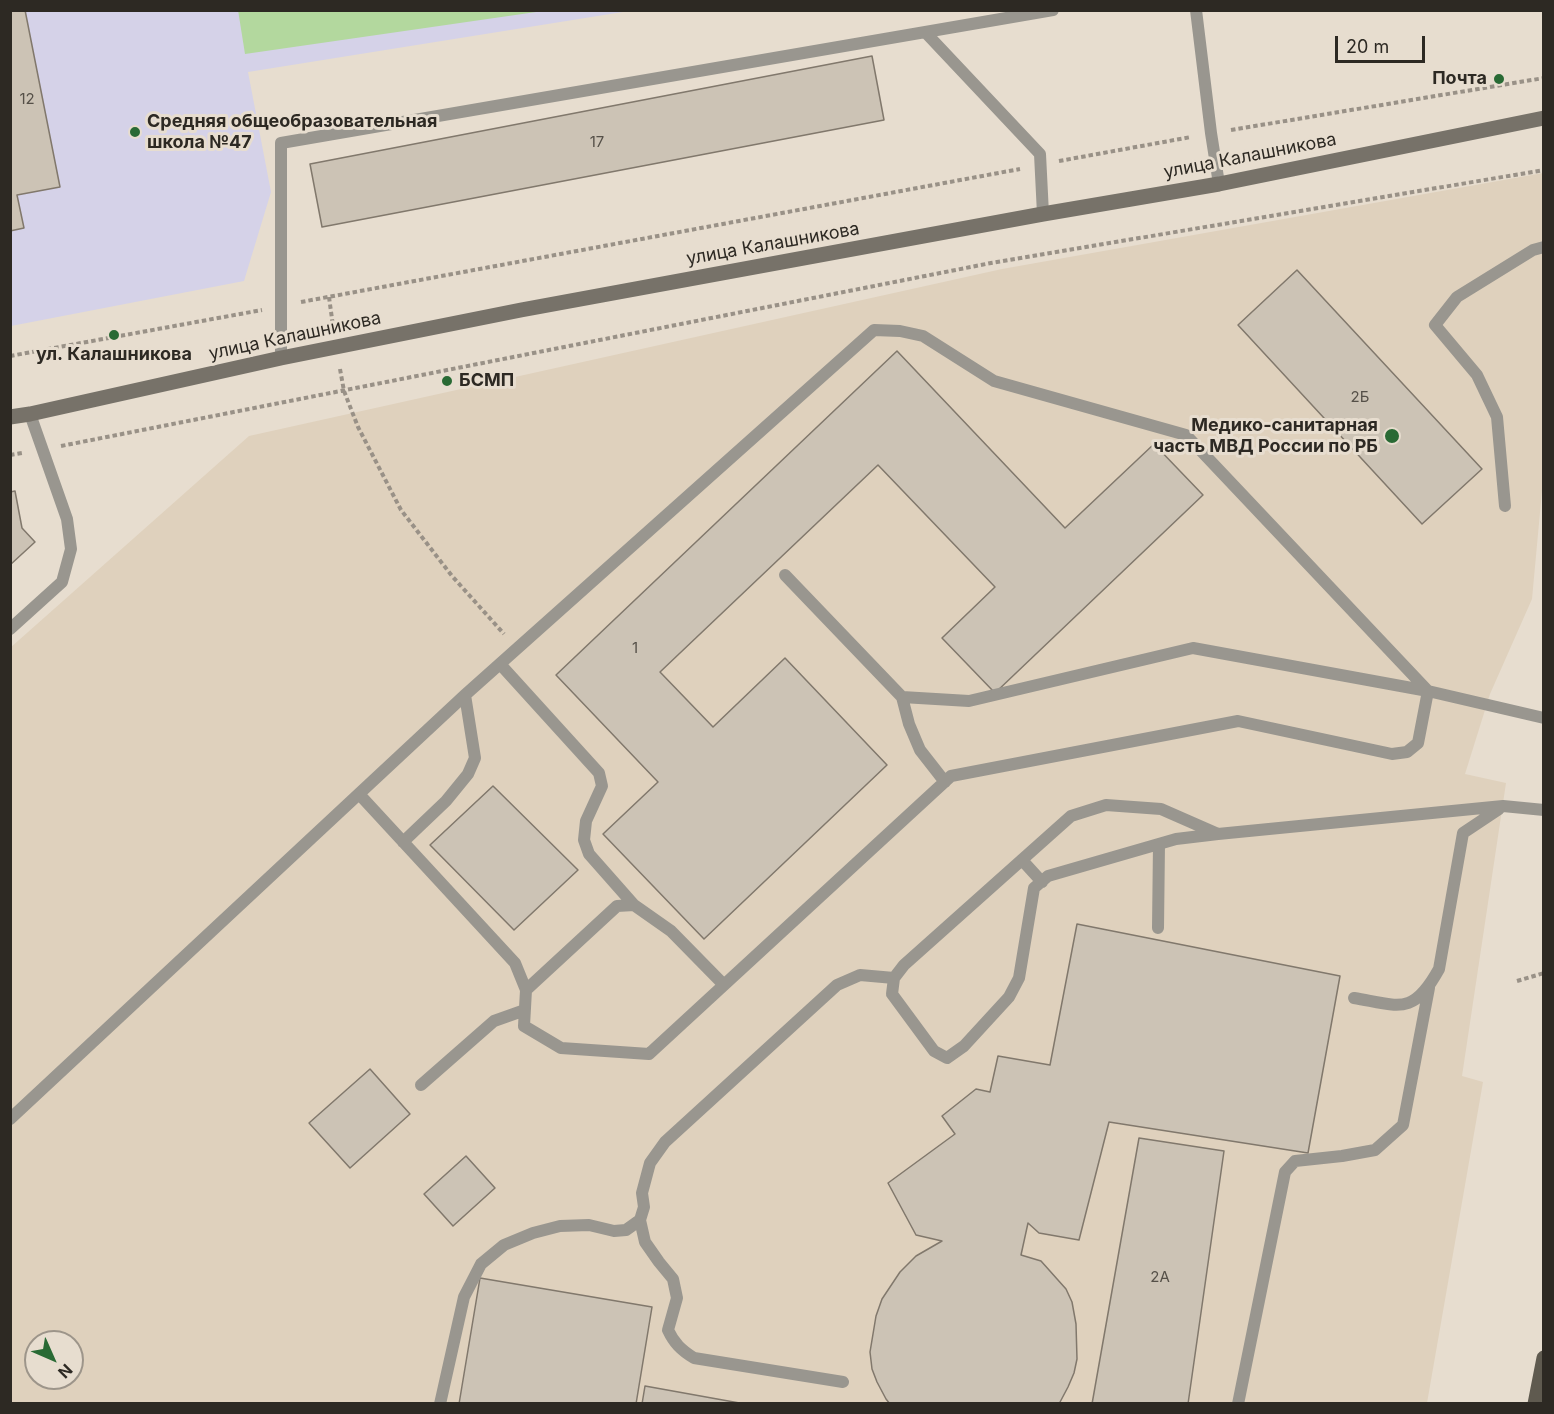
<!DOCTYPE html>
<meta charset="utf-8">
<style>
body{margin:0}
#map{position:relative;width:1554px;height:1414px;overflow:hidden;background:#e7ddcf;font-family:Inter,sans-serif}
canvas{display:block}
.frame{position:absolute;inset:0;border:12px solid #2d2923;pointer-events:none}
.north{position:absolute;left:24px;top:1330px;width:60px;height:60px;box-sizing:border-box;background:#e7ddcf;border:2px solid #9d958a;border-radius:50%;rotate:135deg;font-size:16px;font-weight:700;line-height:24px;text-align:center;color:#2d2923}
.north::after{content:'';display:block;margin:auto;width:21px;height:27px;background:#296a34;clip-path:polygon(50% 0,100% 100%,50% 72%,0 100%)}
.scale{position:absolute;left:1335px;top:36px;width:90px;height:27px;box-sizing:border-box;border:3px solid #2d2923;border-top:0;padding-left:8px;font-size:18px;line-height:21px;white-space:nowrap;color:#2d2923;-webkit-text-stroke:4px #e7ddcf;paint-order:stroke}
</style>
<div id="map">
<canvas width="1554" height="1414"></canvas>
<div class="frame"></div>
<div class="north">N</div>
<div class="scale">20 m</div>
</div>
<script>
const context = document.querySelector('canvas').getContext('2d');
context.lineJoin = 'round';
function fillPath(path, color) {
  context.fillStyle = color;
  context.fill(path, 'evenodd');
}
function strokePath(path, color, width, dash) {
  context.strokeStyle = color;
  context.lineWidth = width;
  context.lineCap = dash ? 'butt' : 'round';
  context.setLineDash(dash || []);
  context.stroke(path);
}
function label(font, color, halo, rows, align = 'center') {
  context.font = font + ' Inter,sans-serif';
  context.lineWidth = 6;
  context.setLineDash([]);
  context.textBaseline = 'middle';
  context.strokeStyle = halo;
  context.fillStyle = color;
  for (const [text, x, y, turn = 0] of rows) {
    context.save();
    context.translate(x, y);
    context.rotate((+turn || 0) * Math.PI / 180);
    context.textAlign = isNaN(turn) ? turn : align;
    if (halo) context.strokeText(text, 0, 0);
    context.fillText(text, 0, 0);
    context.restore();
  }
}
const built = new Path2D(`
 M1543,173L1544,469L1532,599L1490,694L1465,774L1506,783L1462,1076L1483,1082L1427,1403H11L10,648L249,436L1002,269ZM36,1342H72V1378H36Z`);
const education = new Path2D(`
 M11,11H629L248,72L271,192L244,281L11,326Z`);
const green = new Path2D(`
 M238,10H543V11L245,54Z`);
const building = new Path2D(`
 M10,10H25L60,187L17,195L24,228L10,231Z
 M872,56L884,120L322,227L310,164Z
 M1297,270L1482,469L1422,524L1238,325Z
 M897,351L1065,528L1154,444L1203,495L995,693L942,638L995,587L878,465L660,672L713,727L785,658L887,765L704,939L603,834L658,782L556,675Z
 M15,491L22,528L35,542L10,565V492Z
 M493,786L578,870L514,930L430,845Z
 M1077,924L1340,976L1308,1153L1109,1122L1079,1240L1039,1233L1028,1223L1021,1255L1041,1261L1066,1289L1072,1302L1076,1324L1077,1359L1074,1373L1068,1387L1059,1404H890L886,1399L877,1382L872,1369L870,1352L876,1316L882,1299L900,1272L916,1256L942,1241L916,1235L888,1183L955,1134L942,1116L976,1089L990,1092L998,1056L1050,1065Z
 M370,1069L410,1114L350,1168L309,1123Z
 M1139,1138L1224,1151L1188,1404H1092Z
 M466,1156L495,1188L453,1226L424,1194Z
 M480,1278L652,1307L636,1404H459Z
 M645,1386L745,1404H642Z`);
const path = new Path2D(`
 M1231,130L1544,78
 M1059,161L1191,137
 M329,297L333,326
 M301,302L1020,169
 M10,356L262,310
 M340,369L344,391L358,427L401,510L452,576L504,634
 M61,446L991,263L1544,170
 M10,455L22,453
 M1517,981L1544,973`);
const lane = new Path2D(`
 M1196,10L1211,133L1219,184
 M926,33L1040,154L1043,214
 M281,358V143L1053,10
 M1505,506L1497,417L1477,375L1435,325L1457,297L1533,250L1544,247
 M10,629L62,582L71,549L67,519L30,414
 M500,664L599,773L602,786L586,821L584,840L589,854L634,905
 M902,697L909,724L920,750L945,782
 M359,794L515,963L526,990L524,1026L561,1048L649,1054L951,776L1238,721L1392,754L1407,752L1418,743L1428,691L1193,648L969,701L902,697L785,575
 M1218,834L1161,809L1106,805L1071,816L904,965L894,978L892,994L934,1051L947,1058L964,1046L1009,997L1019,978L1034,888L1048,876L1176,839L1218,834L1503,806L1544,810
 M403,842L446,801L468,774L475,758L465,695
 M1022,860L1042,882
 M1158,928L1159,844
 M526,990L617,906L634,905L671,931L724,985
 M1354,998C1400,1006 1413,1016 1439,969L1463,833L1499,809
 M421,1085L494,1021L525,1010
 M10,1119L465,695L874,330L900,331L923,336L994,381L1186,435L1428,691L1544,718
 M640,1220L645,1242L659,1262L673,1279L677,1298L668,1330C674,1343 681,1350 694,1358L843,1382
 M440,1404L464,1297L481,1264L504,1245L533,1233L560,1226L589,1225L614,1231L626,1230L640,1220L644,1207L642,1193L650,1163L665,1142L837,985L860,975L894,978
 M1238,1404L1285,1172L1295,1161L1342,1156L1375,1150L1403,1125L1429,988`);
const secondary = new Path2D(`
 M10,417L30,414L281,358L521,310L1043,214L1219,184L1544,118`);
const primary = new Path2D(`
 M1535,1404L1544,1358`);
const markers = [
 [1499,79,6,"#296a34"],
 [135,132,6,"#296a34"],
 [114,335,6,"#296a34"],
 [447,381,6,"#296a34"],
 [1392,436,8,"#296a34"]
];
const numberNames = [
 ["12",27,99],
 ["17",597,142],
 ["2Б",1360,397],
 ["1",635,648],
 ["2А",1160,1277]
];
const poiNames = [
 ["Почта",1487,79],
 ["Средняя общеобразовательная",147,122,"left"],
 ["школа №47",147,143,"left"],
 ["ул. Калашникова",114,355,"center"],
 ["БСМП",459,381,"left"],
 ["Медико-санитарная",1378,426],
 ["часть МВД России по РБ",1378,447]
];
const streetNames = [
 ["улица Калашникова",1250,156,-11],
 ["улица Калашникова",773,244,-10],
 ["улица Калашникова",295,336,-12]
];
fillPath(built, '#dfd1bd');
fillPath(education, '#d5d2e8');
fillPath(green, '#b3d89e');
fillPath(building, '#ccc3b5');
strokePath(building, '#81786c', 1.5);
strokePath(path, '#999187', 4, [4.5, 3]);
strokePath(lane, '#99968f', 12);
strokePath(secondary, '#777269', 15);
strokePath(primary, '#5f5a4f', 15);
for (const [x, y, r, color] of markers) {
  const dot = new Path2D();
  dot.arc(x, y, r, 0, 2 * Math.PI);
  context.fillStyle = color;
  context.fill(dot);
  strokePath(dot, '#e7ddcf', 2);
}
label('15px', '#555048', null, numberNames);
label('bold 18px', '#2d2923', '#e7ddcf', poiNames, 'right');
label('18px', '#2d2923', '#e7ddcf', streetNames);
</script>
